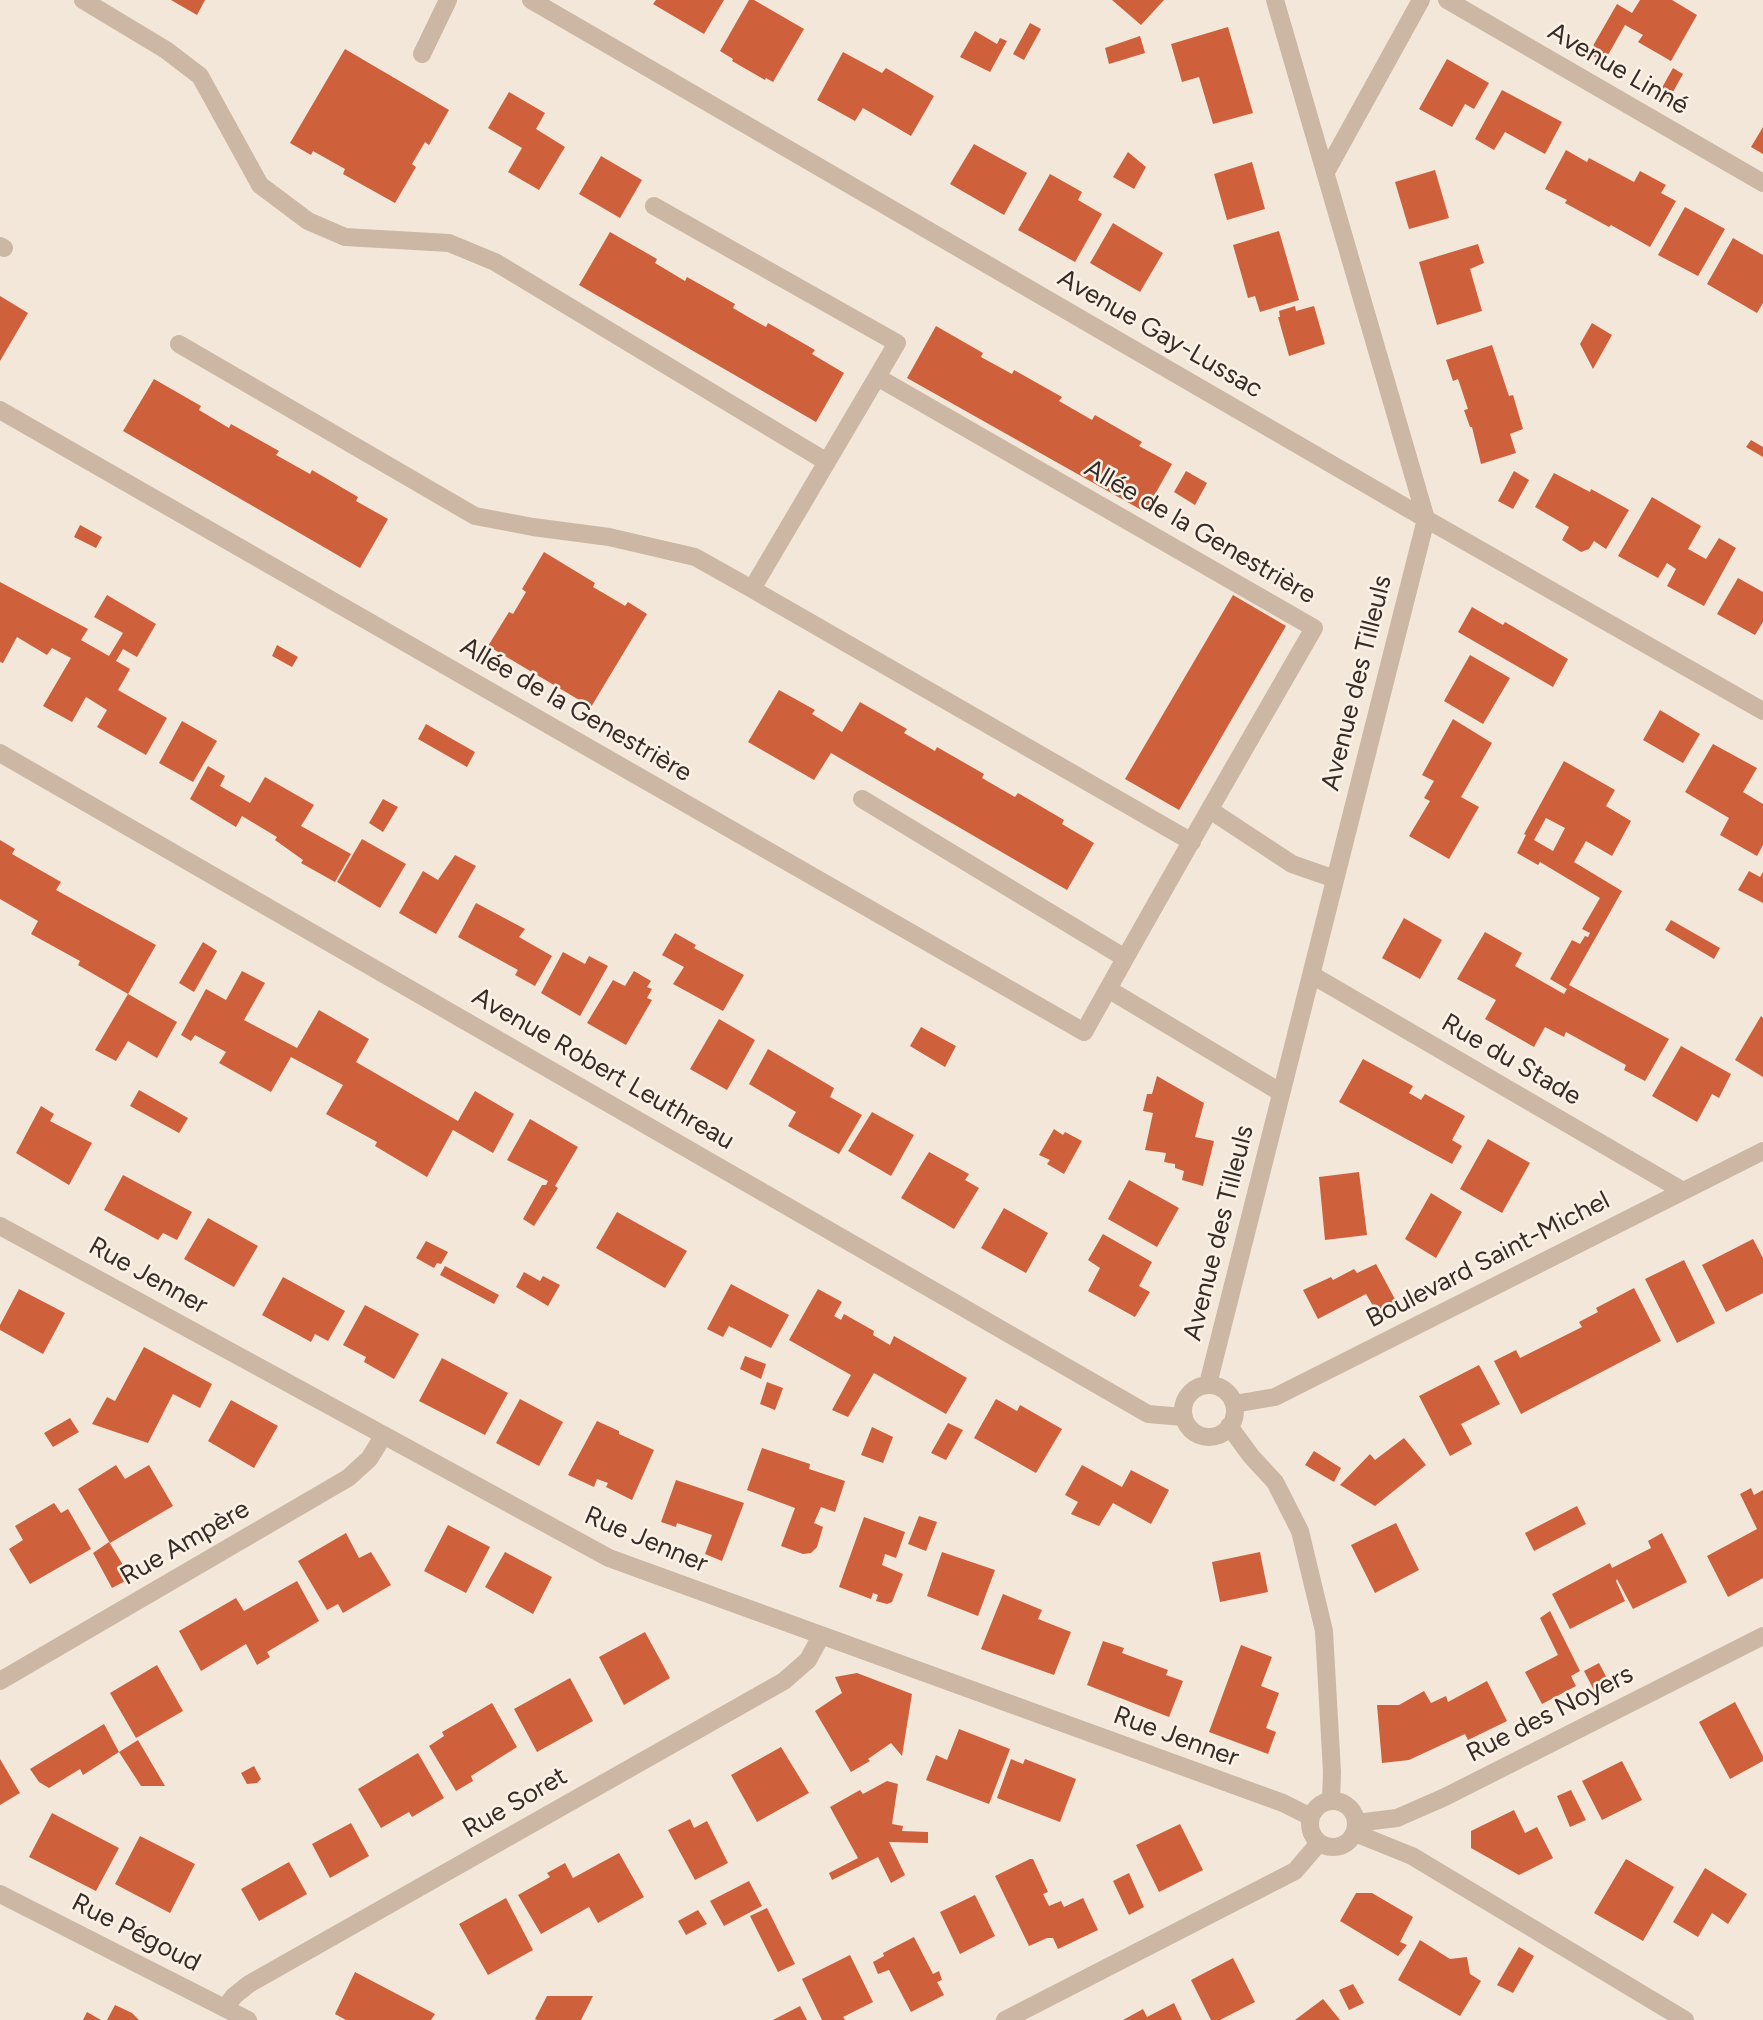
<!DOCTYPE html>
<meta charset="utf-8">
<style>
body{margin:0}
canvas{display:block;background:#f3e7d9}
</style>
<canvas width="1763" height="2020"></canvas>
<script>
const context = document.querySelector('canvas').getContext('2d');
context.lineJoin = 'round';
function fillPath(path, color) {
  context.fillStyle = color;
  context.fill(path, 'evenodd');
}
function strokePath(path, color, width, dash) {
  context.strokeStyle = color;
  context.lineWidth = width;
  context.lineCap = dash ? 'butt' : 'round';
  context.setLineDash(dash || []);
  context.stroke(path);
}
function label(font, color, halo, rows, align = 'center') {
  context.font = font + ' Figtree,sans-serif';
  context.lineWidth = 5;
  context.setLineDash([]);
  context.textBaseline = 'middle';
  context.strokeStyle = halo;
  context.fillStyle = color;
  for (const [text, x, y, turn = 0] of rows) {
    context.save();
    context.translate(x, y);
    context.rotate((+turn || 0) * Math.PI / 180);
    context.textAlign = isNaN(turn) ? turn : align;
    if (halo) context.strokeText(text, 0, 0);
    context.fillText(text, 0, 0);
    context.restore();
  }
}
const building = new Path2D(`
 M171,0H205L197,15Z
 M656,0H724L704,34L653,4Z
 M749,0H754L804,29L773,82L766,78L765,80L732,61L733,59L720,51Z
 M1112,0H1164L1141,25Z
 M1640,0H1672L1697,15L1671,61L1638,42L1643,35L1625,25L1604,62L1591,55L1594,44L1617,4L1632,13Z
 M1030,23L1041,29L1024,60L1013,54Z
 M1228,27L1253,113L1213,124L1199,77L1182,82L1171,44Z
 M975,31L997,44L1000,38L1007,41L990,72L960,57Z
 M1140,36L1145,53L1109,64L1105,48Z
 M345,49L449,110L429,145L425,142L412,164L416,167L395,203L343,174L345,169L313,151L311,155L290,143Z
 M843,52L882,73L886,68L934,96L911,136L863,108L855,121L817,100Z
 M1447,59L1489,83L1474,109L1465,104L1452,127L1419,109Z
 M1673,68L1683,74L1669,99L1659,93Z
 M1502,90L1562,122L1545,154L1505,132L1494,150L1475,139Z
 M509,92L545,113L536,129L565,147L539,190L508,172L522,148L488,128Z
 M1763,127V154L1751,147Z
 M974,144L1027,173L1004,215L950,184Z
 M1566,150L1587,162L1589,158L1634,182L1640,171L1666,185L1661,193L1676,201L1650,247L1611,225L1609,227L1565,203L1567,200L1545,189Z
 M1128,152L1146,167L1134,189L1113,177Z
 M601,156L642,180L620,218L579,194Z
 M1252,162L1265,209L1227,220L1214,174Z
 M1435,170L1449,218L1409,229L1395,182Z
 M1050,174L1082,192L1078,200L1102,214L1075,262L1018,230Z
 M1685,207L1725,229L1698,276L1658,255Z
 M1113,223L1163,253L1140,292L1090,263Z
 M1279,231L1299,300L1260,312L1255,296L1248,298L1233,245Z
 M610,232L657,259L655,263L685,281L687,277L735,304L733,308L750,318L766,327L768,323L815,350L812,354L844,373L816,422L579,285Z
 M1733,238L1763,255V303L1757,313L1707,284Z
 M1478,244L1484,263L1470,269L1482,311L1437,325L1419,262Z
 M0,296L28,313L0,361Z
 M1295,306L1296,311L1314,306L1325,344L1289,356L1278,317H1280L1279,311Z
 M1592,323L1612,335L1593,369L1580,344Z
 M936,326L983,353L981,357L1012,374L1014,370L1062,397L1059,401L1092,420L1095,415L1142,442L1139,446L1172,464L1145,512L907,378Z
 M1492,345L1509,396L1513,395L1523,429L1510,434L1516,453L1481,464L1472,427H1470L1464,410L1468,409L1458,379L1453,381L1446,360Z
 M154,379L201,406L199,410L229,428L231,424L279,451L276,455L310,474L312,470L358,497L356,501L388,519L360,568L123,431Z
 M1751,440L1763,447V457L1746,447Z
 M1186,471L1207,483L1195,505L1174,492Z
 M1514,471L1529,480L1513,509L1498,501Z
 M1554,473L1590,492L1591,489L1629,510L1606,549L1594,541L1589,549L1581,552L1562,540L1569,527L1535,507Z
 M1652,497L1701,526L1688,549L1706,559L1719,538L1736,548L1704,606L1667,586L1676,569L1667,563L1658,578L1618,556Z
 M80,525L102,537L96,548L74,537Z
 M544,552L595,583L593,587L622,604L625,606L628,602L647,614L591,707L488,646L509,612L513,614L526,592L522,589Z
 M1738,578L1763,592V622L1755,635L1717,614Z
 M0,582L88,629L81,640L109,656L123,633L94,617L107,595L156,624L137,657L123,649L116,661L130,669L118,690L167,718L146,755L97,727L107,710L86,697L72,722L43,706L71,658L52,648L47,655L17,637L3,663L0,662Z
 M1233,595L1286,626L1179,810L1125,779Z
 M1472,607L1503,625L1505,622L1568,659L1553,687L1458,632Z
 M277,645L298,657L292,667L272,656Z
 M1470,655L1510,678L1483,724L1444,701Z
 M779,690L815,710L812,714L842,732L860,702L907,729L904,733L935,751L937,747L984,774L982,778L1001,789L1015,797L1018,793L1064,820L1062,824L1094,843L1067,890L831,753L814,780L748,742Z
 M1660,710L1700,734L1683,763L1643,740Z
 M1453,719L1492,743L1461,797L1479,807L1449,859L1409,836L1430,801L1424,798L1434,781L1422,775Z
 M182,721L217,741L193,782L159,763Z
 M426,724L475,752L467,767L418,739Z
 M1713,744L1757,768L1743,792L1763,804V845L1757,856L1720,835L1729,818L1685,792Z
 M1564,761L1615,790L1606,806L1631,821L1612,856L1586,841L1574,862L1622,891L1569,985L1669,1039L1645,1081L1624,1070L1626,1065L1566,1032L1564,1037L1545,1027L1534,1047L1485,1019L1496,1000L1457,979L1485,932L1522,953L1515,966L1564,994L1567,989L1550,979L1572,940L1580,944L1585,936L1588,937L1590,933L1582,929L1600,898L1540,862L1538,865L1517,853L1526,835L1524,834ZM1546,818L1565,828L1553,851L1534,840Z
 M208,766L225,776L220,786L250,803L265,777L314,805L301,826L351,854L335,882L301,863L303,860L275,840L277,837L242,816L236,827L190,799Z
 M383,799L398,807L383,832L369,823Z
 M362,839L406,864L380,908L337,882Z
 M0,840L15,849L12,854L61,882L56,890L156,945L128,994L78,965L80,961L31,934L38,921L0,899Z
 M455,855L476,866L436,934L399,913L423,871L438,880Z
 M1749,871L1760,877L1763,872V903L1738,890Z
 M476,903L525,929L519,937L552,956L535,986L515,975L518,970L458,937Z
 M1404,918L1442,940L1420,979L1382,958Z
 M1671,920L1720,948L1714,959L1665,930Z
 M675,933L696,945L694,948L744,975L723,1011L673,984L684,967L662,955Z
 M203,942L217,951L194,992L179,983Z
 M563,952L585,964L589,956L608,966L580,1016L541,993Z
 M242,971L265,983L244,1020L297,1048L319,1010L369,1039L356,1062L458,1121L475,1091L514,1114L493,1153L453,1130L427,1177L375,1146L377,1142L326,1114L343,1085L291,1057L271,1092L219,1063L226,1052L195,1035L191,1041L181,1035L206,989L226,1000Z
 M634,971L651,981L647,987L652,989L647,998L652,1000L626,1045L587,1023L613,980L625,986Z
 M128,994L177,1022L157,1058L128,1041L116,1061L95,1050Z
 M1761,1016L1763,1018V1077L1735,1060Z
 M719,1019L755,1040L727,1090L690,1069Z
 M921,1027L956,1046L945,1067L910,1046Z
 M1681,1046L1731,1074L1719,1098L1712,1094L1697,1122L1652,1096Z
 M768,1049L834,1088L830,1097L862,1115L839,1154L788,1126L796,1112L749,1084Z
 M1363,1059L1413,1086L1409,1093L1421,1100L1425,1094L1465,1116L1452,1140L1462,1146L1452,1164L1339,1102Z
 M1157,1076L1204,1103L1195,1137L1214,1141L1203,1186L1182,1180L1184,1171L1175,1168V1164L1164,1162L1166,1153L1145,1150L1153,1113L1143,1111L1147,1094H1152Z
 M139,1090L188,1118L179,1133L130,1106Z
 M41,1106L54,1114L50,1121L92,1143L69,1185L16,1153Z
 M872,1112L914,1135L891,1176L848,1151Z
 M530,1119L578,1147L555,1186L558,1188L534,1226L523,1219L542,1185H546L548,1181L507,1160Z
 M1054,1129L1063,1135L1065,1132L1082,1141L1064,1174L1047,1164L1050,1160L1039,1155Z
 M1488,1139L1530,1163L1502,1213L1460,1189Z
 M929,1152L969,1174L965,1180L979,1188L954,1229L901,1198Z
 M1359,1172L1367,1235L1325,1240L1319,1177Z
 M123,1175L192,1212L177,1240L163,1233L158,1240L104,1210Z
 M1129,1180L1179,1208L1157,1247L1108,1219Z
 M1431,1193L1462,1212L1436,1258L1405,1239Z
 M1004,1208L1048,1233L1026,1273L981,1248Z
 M617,1212L687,1251L665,1288L596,1248Z
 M208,1218L258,1246L234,1287L184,1259Z
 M1103,1234L1152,1262L1139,1286L1150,1292L1135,1317L1088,1291L1100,1268L1088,1260Z
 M1753,1239L1763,1258V1293L1726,1312L1702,1265Z
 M426,1241L448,1252L441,1264L437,1263L434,1268L416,1258Z
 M1684,1260L1715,1323L1677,1343L1645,1279Z
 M1376,1264L1396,1301L1376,1311L1366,1294L1318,1319L1303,1290L1331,1277L1333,1280L1354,1269L1357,1273Z
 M445,1266L499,1295L494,1304L440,1275Z
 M524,1272L540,1281L543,1276L560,1285L548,1306L516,1287Z
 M283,1277L345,1311L328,1341L315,1334L311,1342L262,1315Z
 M731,1284L789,1315L771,1348L729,1326L723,1337L707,1329Z
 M1634,1288L1661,1341L1521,1414L1494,1361L1516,1350L1520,1358L1582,1327L1579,1322L1598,1312L1596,1308Z
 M19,1289L65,1313L43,1354L0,1330V1325Z
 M818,1289L842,1302L834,1316L841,1320L844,1314L874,1331L873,1335L890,1345L894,1336L967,1378L946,1414L874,1373L848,1417L832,1410L851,1375L789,1340Z
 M365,1305L419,1334L394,1379L364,1362L366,1357L343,1345Z
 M144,1347L212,1384L200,1408L173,1394L148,1443L92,1424L107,1397L115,1401Z
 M745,1356L766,1364L761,1379L740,1369Z
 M442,1358L508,1393L485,1435L419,1401Z
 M1479,1365L1500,1404L1461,1424L1472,1444L1450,1456L1419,1396Z
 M767,1382L783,1388L775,1410L760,1404Z
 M520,1399L563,1422L539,1466L496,1443Z
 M996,1399L1017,1411L1020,1405L1062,1429L1036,1473L974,1438Z
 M231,1400L278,1426L254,1468L208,1441Z
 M70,1418L79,1432L53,1447L44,1433Z
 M597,1421L619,1431V1434L654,1450L632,1500L606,1487L608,1483L597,1479L594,1487L568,1475Z
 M948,1423L963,1430L946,1460L931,1453Z
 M872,1427L893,1437L883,1463L861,1455Z
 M1404,1438L1426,1465L1375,1506L1340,1485L1370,1454L1375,1460Z
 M762,1448L810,1464L809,1469L845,1481L835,1512L821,1507L814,1523L823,1527L817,1547L811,1553L803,1554L781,1546L795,1508L747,1490Z
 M1314,1451L1341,1468L1334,1482L1305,1465Z
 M116,1465L125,1479L149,1465L173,1506L110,1543L78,1489Z
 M1082,1465L1122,1487L1131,1470L1169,1490L1151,1524L1113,1503L1099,1526L1071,1514L1078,1502L1065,1495Z
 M676,1480L744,1503L722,1561L705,1554L712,1535L677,1523L676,1527L661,1522Z
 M1751,1488L1754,1495L1763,1490V1578L1728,1597L1707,1556L1757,1529L1740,1494Z
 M54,1503L61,1513L68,1509L91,1549L30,1584L9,1549L23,1540L15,1526Z
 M1577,1506L1586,1524L1534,1551L1525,1533Z
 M919,1516L937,1522L926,1551L908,1544Z
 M864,1517L905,1532L896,1558L885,1554L882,1565L903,1574L892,1602L887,1604L876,1601L878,1595L873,1593L871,1599L839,1587Z
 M1396,1523L1419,1570L1375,1593L1351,1545Z
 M448,1525L490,1547L466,1593L424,1571Z
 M346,1533L359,1558L371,1552L391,1585L343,1613L338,1604L327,1610L298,1561Z
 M1662,1533L1687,1582L1633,1609L1617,1579L1616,1581L1625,1601L1570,1629L1552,1594L1610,1563L1612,1568L1651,1548L1648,1541Z
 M109,1542L131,1578L112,1588L93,1553Z
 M505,1552L552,1577L533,1614L485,1587Z
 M942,1552L995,1570L978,1616L927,1596Z
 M1260,1552L1268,1592L1220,1602L1212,1562Z
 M297,1581L319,1621L267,1652L270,1657L257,1665L246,1644L201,1671L179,1631L236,1598L244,1611Z
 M1003,1594L1042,1610L1038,1619L1071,1632L1054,1675L981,1649Z
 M1550,1611L1580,1671L1571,1676L1576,1686L1542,1704L1525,1672L1558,1655L1540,1618Z
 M645,1632L670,1678L624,1705L599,1657Z
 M1103,1641L1124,1648L1122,1653L1168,1670L1166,1675L1183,1681L1169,1717L1087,1685Z
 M1241,1645L1272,1657L1261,1686L1279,1693L1266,1728L1276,1732L1268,1754L1209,1732Z
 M1599,1663L1612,1688L1597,1696L1584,1671Z
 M157,1665L183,1711L136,1738L110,1693Z
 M857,1673L912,1694L902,1756L891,1743L868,1759L870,1761L851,1772L815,1711L842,1693L835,1677Z
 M570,1678L593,1721L537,1752L514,1709Z
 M1487,1681L1507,1721L1468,1740L1465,1734L1409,1760L1382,1763L1377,1705H1399L1424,1691L1431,1703L1446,1696L1448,1702Z
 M1735,1702L1763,1756V1761L1730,1779L1699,1722Z
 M492,1703L517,1747L471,1776L473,1781L456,1791L429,1746L444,1736L442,1732Z
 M104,1724L119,1752L138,1740L165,1786H141L119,1752L83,1775L80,1769L49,1788L39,1782L30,1769Z
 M959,1729L1010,1749L989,1804L926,1780L936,1755L947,1760Z
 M781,1747L809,1793L757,1822L731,1775Z
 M418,1753L444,1798L412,1817L409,1812L381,1828L358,1789Z
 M0,1759L20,1793L0,1805Z
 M1011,1759L1023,1764L1025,1759L1076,1779L1060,1822L997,1798Z
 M1622,1761L1642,1800L1602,1820L1582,1781Z
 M254,1766L261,1779L257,1783L247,1784L241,1773Z
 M887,1781L898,1784L892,1824L903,1826L902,1831L928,1832V1843L889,1842L905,1875L891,1883L878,1857L832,1880L829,1873L858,1858L830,1807L860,1790L863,1794Z
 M1571,1790L1586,1820L1570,1827L1557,1796Z
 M1514,1810L1525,1833L1537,1827L1553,1858L1519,1875L1471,1848V1831Z
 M52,1813L119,1848L96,1891L29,1857Z
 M690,1819L694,1828L707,1821L728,1863L695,1880L668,1830Z
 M351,1823L369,1856L330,1878L312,1844Z
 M1180,1824L1203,1870L1159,1892L1136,1845Z
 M140,1836L195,1864L170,1913L115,1884Z
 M619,1853L644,1897L598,1923L589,1907L541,1934L518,1895L550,1877L547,1873L565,1863L573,1878Z
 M1030,1859H1033L1048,1892L1043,1894L1049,1906L1061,1901L1064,1907L1083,1898L1098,1930L1058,1949L1053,1938H1047L1029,1946L995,1876Z
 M1626,1859L1674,1887L1643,1941L1594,1913Z
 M289,1862L307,1894L259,1921L241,1889Z
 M1705,1868L1747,1894L1728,1924L1712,1913L1698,1937L1673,1922Z
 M1129,1873L1144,1907L1129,1915L1113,1881Z
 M749,1881L762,1906L724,1926L710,1901Z
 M1356,1893H1372L1413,1917L1400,1942L1407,1945L1398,1956L1340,1921Z
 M975,1895L995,1936L960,1954L940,1912Z
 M506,1898L533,1950L488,1975L459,1924Z
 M767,1908L795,1964L778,1972L750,1916Z
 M698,1910L707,1924L686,1935L678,1921Z
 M914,1937L933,1974L939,1971L942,1980L937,1982L944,1995L911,2012L889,1970L878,1974L873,1962L884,1956L883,1953Z
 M1420,1940L1450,1959L1467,1957L1470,1974L1481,1981L1460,2016L1398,1980Z
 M1519,1947L1534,1956L1513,1993L1497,1985Z
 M850,1955L873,2002L843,2017L845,2020H822L802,1979Z
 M1233,1958L1255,2002L1220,2020H1211L1191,1980Z
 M355,1972L435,2014L431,2020H346L335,2014Z
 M1353,1984L1364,2003L1349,2010L1339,1990Z
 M547,1996H593L581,2020H537L535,2019Z
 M1323,1999L1340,2020H1295Z
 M1174,2003L1182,2020H1123L1143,2009L1147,2017Z
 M115,2005L132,2013L139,2020H107Z
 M800,2006L807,2020H773Z
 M87,2012L101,2020H83Z`);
const street = new Path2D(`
 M83,0L166,50L200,76L260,185L308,221L345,237L449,243L495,262L827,462
 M531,0L1426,519L1763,711
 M1447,0L1763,183
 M422,54L448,0
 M1326,172L1421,0
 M654,206L897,343L877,377
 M0,246L4,248
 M179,344L475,516L533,527L609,537L695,557L752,589
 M0,410L1084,1032L1108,989L1280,1092
 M0,753L1148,1414L1184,1417
 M862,799L1125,958
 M1210,810L1292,864L1335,879
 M1312,975L1683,1191
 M1108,989C1175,868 1245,748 1314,628L877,377L752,589L1192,842
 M0,1226L609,1558L1283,1803L1311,1817
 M1208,1384L1426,519L1275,0
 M1183 1411a26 26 0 1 1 52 0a26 26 0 1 1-52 0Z
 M1234,1404L1275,1397L1763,1151
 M1229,1426L1251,1456L1275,1482L1300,1531L1324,1631L1332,1772L1331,1801
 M0,1681L348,1478L369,1459L384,1435
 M1310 1824a23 23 0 1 1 46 0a23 23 0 1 1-46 0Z
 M1356,1823L1397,1818L1445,1797L1763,1636
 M1355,1833L1412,1856L1685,2020
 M0,1894L248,2020
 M225,2008L234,1996L249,1984L784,1681L808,1660L821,1636
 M1005,2020L1295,1871L1319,1843`);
const streetNames = [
 ["Avenue Linné",1618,69,30],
 ["Avenue Gay-Lussac",1160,334,30],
 ["Allée de la Genestrière",1200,532,30],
 ["Avenue des Tilleuls",1357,683,-76],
 ["Allée de la Genestrière",576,710,30],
 ["Rue du Stade",1511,1060,30],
 ["Avenue Robert Leuthreau",603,1069,30],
 ["Avenue des Tilleuls",1219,1233,-76],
 ["Boulevard Saint-Michel",1488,1260,-27],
 ["Rue Jenner",148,1276,29],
 ["Rue Jenner",646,1540,23],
 ["Rue Ampère",185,1543,-30],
 ["Rue des Noyers",1550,1714,-27],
 ["Rue Jenner",1176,1737,20],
 ["Rue Soret",515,1803,-30],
 ["Rue Pégoud",136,1933,27]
];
fillPath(building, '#ce603c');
strokePath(street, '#ccb7a4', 18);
label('26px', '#372c26', '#fbf1e6', streetNames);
</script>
